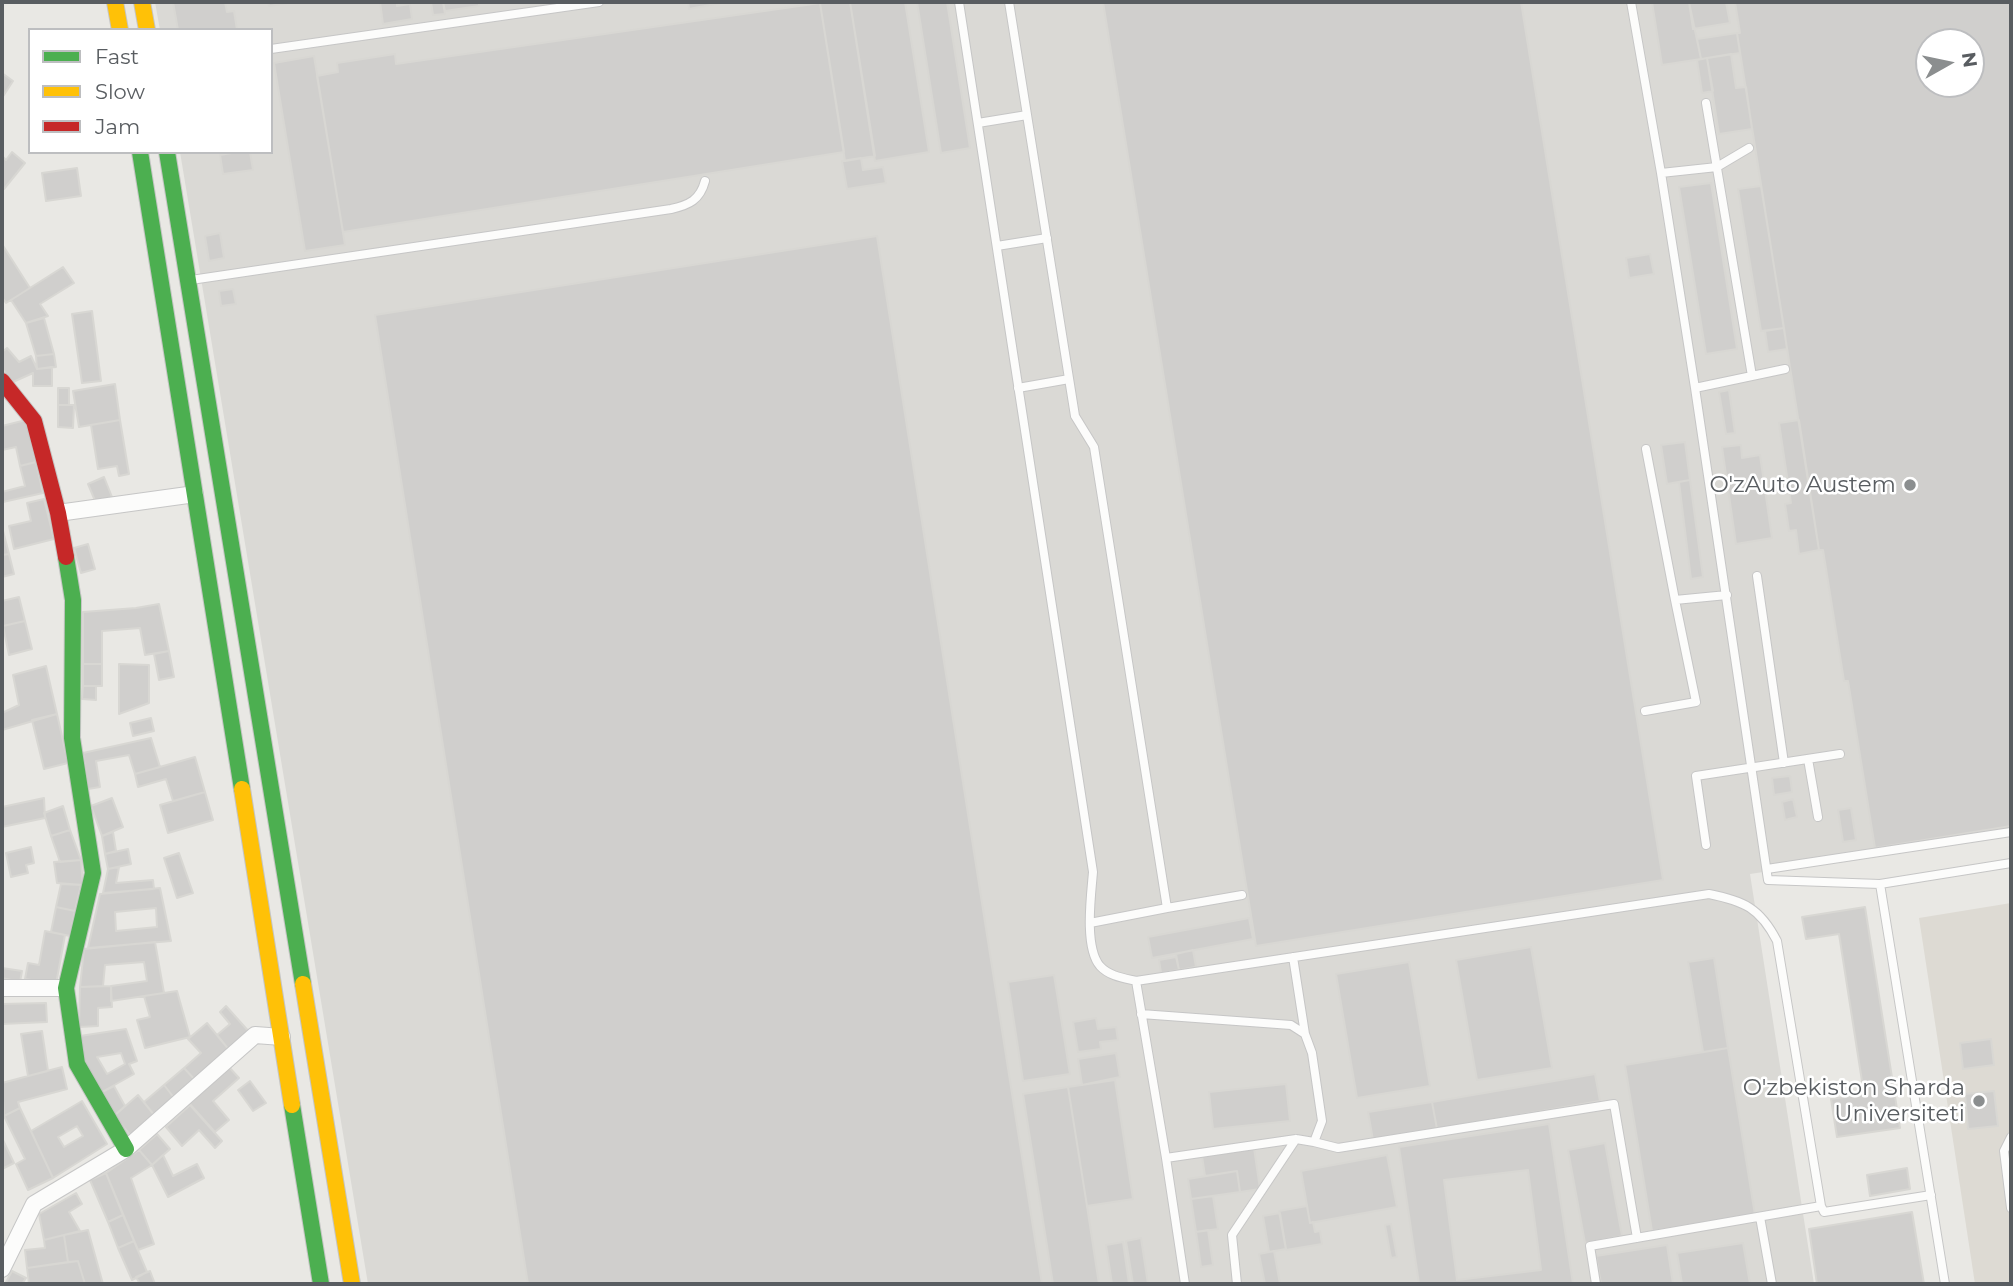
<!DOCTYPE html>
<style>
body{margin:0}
#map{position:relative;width:2013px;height:1286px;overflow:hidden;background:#e9e8e4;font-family:Montserrat,sans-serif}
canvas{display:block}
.frame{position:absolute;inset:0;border:4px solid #595d61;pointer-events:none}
.legend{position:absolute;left:28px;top:28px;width:245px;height:126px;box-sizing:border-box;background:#fff;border:2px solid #bdbec0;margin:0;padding:9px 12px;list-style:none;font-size:21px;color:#595d61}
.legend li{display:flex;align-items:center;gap:14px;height:35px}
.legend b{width:35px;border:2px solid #bdbec0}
.north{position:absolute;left:1915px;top:28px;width:70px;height:70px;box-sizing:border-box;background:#fff;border:2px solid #bdbec0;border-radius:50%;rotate:81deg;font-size:19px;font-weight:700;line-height:28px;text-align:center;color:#595d61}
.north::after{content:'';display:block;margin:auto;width:24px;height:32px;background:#8b8e8f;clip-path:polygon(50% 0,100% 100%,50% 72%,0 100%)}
</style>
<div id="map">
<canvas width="2013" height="1286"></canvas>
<div class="frame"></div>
<ul class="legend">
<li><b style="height:9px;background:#4caf50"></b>Fast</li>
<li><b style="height:9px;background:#ffc107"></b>Slow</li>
<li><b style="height:9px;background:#c62828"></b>Jam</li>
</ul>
<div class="north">N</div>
</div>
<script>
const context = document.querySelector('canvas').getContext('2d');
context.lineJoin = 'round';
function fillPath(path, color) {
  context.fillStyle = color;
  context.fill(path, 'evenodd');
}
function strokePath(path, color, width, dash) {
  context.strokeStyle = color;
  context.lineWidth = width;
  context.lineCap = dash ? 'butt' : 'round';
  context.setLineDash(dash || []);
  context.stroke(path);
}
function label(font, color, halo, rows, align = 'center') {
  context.font = font + ' Montserrat,sans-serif';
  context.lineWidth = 5;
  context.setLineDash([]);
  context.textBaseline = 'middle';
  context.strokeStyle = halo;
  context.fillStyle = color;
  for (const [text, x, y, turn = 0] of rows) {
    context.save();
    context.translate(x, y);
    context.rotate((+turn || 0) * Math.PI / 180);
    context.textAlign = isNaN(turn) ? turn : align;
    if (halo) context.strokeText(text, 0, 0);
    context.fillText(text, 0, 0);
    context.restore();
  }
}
const industrial = new Path2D(`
 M155,2H2011V835L1750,874L1814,1284H368L180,152H271V30H160ZM1929,42H1971V84H1929Z`);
const education = new Path2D(`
 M2011,903V1284H1975L1919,918Z`);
const building = new Path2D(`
 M173,2H225L227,12L234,11L237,30H178Z
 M268,2H294L269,6Z
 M380,2H397V6L410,4L412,19L383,24Z
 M431,2H443L445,14L433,15Z
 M443,2H479V6L445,11Z
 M688,2H726L689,9Z
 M850,2H905L929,152L875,161Z
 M850,2L875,156L845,161L820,3Z
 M917,2H947L970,148L941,153Z
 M1103,2H1521L1663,880L1256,946Z
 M1652,2H1689L1701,59L1662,65Z
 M1689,2H1726L1730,23L1693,29Z
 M1735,2H2011V826L1875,848L1848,681H1844L1823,550H1819L1737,33H1740ZM1929,42H1971V84H1929Z
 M820,3L844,152L343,232L317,76L338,72L337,63L395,54L396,64Z
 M1737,33L1740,53L1701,59L1697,39Z
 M1731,54L1736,88L1746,87L1752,129L1719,134L1707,58Z
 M314,56L345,245L305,251L274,63Z
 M1707,58L1713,91L1702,93L1697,60Z
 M2,73L13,81L2,98Z
 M12,152L25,163L4,189L2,187V156L6,160Z
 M237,152H250L253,170L223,174L220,155Z
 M861,158L863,170L883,167L886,183L847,189L842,161Z
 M77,168L81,196L46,201L42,173Z
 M1711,183L1737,349L1706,354L1679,187Z
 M1761,186L1784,328L1761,331L1738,189Z
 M220,233L224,258L209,261L205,236Z
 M877,236L1042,1284H528L375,315Z
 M2,244L30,288L6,303L2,297Z
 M1650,254L1654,274L1629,278L1626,258Z
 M63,267L74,283L40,304L48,316L26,323L11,300Z
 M233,289L236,304L221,306L219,291Z
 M92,311L101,381L82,383L72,314Z
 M44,318L54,354L36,356L26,323Z
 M1784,328L1787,349L1768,352L1765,331Z
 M7,348L19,362L31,356L37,369L52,367V386H33V373L13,382L2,369V352Z
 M54,354L56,367L37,369L36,356Z
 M115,384L120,420L79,427L73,391Z
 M58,388H69V405H58Z
 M1729,390L1735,433L1726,434L1719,392Z
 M58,405H74L73,428L58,427Z
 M26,420L36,462L20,466L16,447L2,450V426Z
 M120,420L129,474L119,476L117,466L98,469L91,425Z
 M1799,420L1819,550L1799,554L1796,530L1789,531L1785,504L1791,503L1779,423Z
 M1685,442L1690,480L1667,484L1661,445Z
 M1741,445L1742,458L1760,455L1772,538L1736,544L1722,447Z
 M36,462L43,493L3,502L2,492L25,486L20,466Z
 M104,477L112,497L96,503L88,484Z
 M1690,480L1703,577L1691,579L1679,482Z
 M44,499L54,539L14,549L9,526L31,521L27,503Z
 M2,527L9,554L2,555Z
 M88,544L95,569L81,573L74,548Z
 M9,554L14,574L2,577V555Z
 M19,597L25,621L3,626L2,601Z
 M159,604L169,651L145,655L140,628L102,631V664H83V612L136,608Z
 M25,621L32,649L9,655L3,626Z
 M169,651L174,677L159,680L154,654Z
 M83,664H102V686H83Z
 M119,664L149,665V703L119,714Z
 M46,666L57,714L2,730V713L19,705L13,675Z
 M83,686H96V700L82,699Z
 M57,714L68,763L44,769L32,720Z
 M151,718L154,731L133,736L130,723Z
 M151,738L160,767L135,774L129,755L96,761L100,787L88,789L83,753Z
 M195,757L205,792L173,801L166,779L138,787L135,774Z
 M1790,776L1792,792L1774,795L1772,778Z
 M205,792L213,820L168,833L160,805Z
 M44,798L45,818L2,827V807Z
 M112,798L123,827L102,836L91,806Z
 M1793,799L1797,817L1785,820L1782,802Z
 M63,806L70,830L51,836L44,813Z
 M1851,808L1856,840L1843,842L1838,810Z
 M70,830L81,860L60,862L51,836Z
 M113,832L116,851L105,854L102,836Z
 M31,847L34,863L26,865L28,873L11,877L6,853Z
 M128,849L131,864L108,869L105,854Z
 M179,853L193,893L177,898L164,858Z
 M81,860L83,885L57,883L54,862Z
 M119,867L116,883L153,880L154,889L103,893L108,869Z
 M61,884L81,885L75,911L56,907Z
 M160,888L171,941L88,948L100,894ZM156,908L157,927L116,931L115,912Z
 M56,907L75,911L70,936L51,932Z
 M1865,907L1900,1128L1837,1137L1831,1099L1864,1094L1839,934L1806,939L1802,917Z
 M1249,918L1253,939L1152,958L1148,937Z
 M45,931L65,935L56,984L25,979L28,963L39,965Z
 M155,942L164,993L111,1001V986L147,981L144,962L105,965L103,986L80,987L84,949Z
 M1531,947L1552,1068L1477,1080L1456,960Z
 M1193,950L1196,967L1179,970L1176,954Z
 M1176,957L1179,970L1161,973L1159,960Z
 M1714,958L1728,1048L1703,1052L1688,962Z
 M1409,962L1430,1086L1357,1098L1336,974Z
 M2,968L22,971L20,982L2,978Z
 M1054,975L1070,1074L1023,1081L1008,982Z
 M111,986L112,1007L98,1008V1026L79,1027L80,987Z
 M177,991L190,1037L145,1048L137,1020L150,1017L144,996Z
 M46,1003L47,1022L2,1024V1004Z
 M226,1006L251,1034L230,1051L217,1035L230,1024L220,1012Z
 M1096,1018L1098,1029L1116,1027L1118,1040L1100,1042L1101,1049L1078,1052L1073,1022Z
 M207,1023L230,1051L196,1081L184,1068L201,1053L188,1039Z
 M126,1029L137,1061L129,1064L134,1074L102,1092L83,1059L80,1036ZM121,1053L125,1064L107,1074L97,1057Z
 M42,1031L48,1071L28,1076L21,1034Z
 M1991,1039L1994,1065L1963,1069L1960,1043Z
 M1728,1048L1755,1215L1652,1231L1625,1065Z
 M1116,1053L1120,1077L1082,1085L1078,1059Z
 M228,1066L239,1078L213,1101L229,1120L215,1132L188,1102Z
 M62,1067L67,1089L18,1102L20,1108L4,1116L2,1083Z
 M184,1068L196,1081L175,1099L164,1085Z
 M1595,1074L1600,1101L1437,1129L1432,1102Z
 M1115,1080L1133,1199L1087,1206L1068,1087Z
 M250,1081L266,1103L253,1111L238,1090Z
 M1286,1084L1290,1121L1213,1129L1209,1092Z
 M164,1085L175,1099L155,1116L144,1102Z
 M114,1086L125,1106L114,1116L102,1092Z
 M1068,1087L1087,1206L1099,1284H1053L1023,1094Z
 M1994,1091L1998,1126L1968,1129L1965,1094Z
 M138,1095L155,1116L131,1136L114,1116Z
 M82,1101L107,1144L53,1178L31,1131ZM77,1126L83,1136L64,1147L58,1137Z
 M1432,1102L1437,1129L1373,1140L1368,1112Z
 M190,1105L222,1141L215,1148L199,1130L182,1146L166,1127Z
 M20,1108L53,1178L28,1190L16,1164L25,1159L4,1116Z
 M1549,1124L1573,1284H1419L1399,1147ZM1528,1170L1541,1270L1457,1280L1444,1180Z
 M157,1134L170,1149L152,1165L139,1150Z
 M2,1138L14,1163L2,1169Z
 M1605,1143L1622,1236L1585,1243L1568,1150Z
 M1254,1148L1260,1189L1240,1192L1237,1171L1205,1176L1202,1156Z
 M139,1150L152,1165L131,1178L154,1244L138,1250L106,1173Z
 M163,1155L173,1176L197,1164L204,1178L168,1197L152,1165Z
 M1387,1155L1397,1207L1310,1223L1301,1171Z
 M1907,1168L1910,1189L1870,1196L1867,1175Z
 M1237,1171L1240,1192L1191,1199L1188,1179Z
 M106,1173L123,1215L108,1222L90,1180Z
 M76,1193L82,1204L69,1212L80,1231L44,1240L39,1214Z
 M1213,1196L1218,1229L1196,1232L1191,1199Z
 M1307,1206L1310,1223L1313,1222L1315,1232L1320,1231L1322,1244L1286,1250L1279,1211Z
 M1912,1212L1924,1284H1817L1809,1229Z
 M1280,1213L1286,1249L1269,1252L1263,1216Z
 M123,1215L134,1241L118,1248L108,1222Z
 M1391,1224L1397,1257L1391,1258L1385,1225Z
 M88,1230L103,1284H85L78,1261L68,1262L64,1235Z
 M1208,1230L1213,1265L1201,1267L1196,1232Z
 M64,1235L68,1262L27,1268L25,1250L45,1248L44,1240Z
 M1141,1238L1148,1284H1133L1126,1241Z
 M134,1241L147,1272L132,1280L118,1248Z
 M1123,1242L1129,1284H1112L1106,1245Z
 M1743,1243L1750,1284H1682L1677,1253Z
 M1667,1245L1673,1284H1601L1596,1256Z
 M1274,1251L1280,1284H1265L1259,1254Z
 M78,1261L85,1284H29L27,1268Z
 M12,1271L26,1278L22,1284H5Z
 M150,1271L155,1284H140L136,1277Z`);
const lane = new Path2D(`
 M959,2L1093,872C1091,896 1084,947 1100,966C1109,976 1123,978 1136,981L1709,894C1744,901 1760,908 1777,941L1821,1206L1824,1212L1931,1195
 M1009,2L1075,416L1094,447L1167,908L1090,923
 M1631,2L1661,173L1695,388L1768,880L1880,884L1945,1284
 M271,49L599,2
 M1706,103L1752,376
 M978,123L1027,115
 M1661,173L1717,167L1749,148
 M997,246L1047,238
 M191,280L671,209C689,205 700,200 705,181
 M1018,388L1069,379
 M1695,388L1785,369
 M1646,449L1675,600
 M1757,576L1784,763
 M1645,711L1696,702L1675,600L1727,595
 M1808,759L1818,817
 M1706,845L1696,776L1840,754
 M1767,869L2011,832
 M1880,884L2011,863
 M1167,908L1242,895
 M1293,957L1305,1034
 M1136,981L1166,1158L1185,1284
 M1141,1014L1291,1025L1305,1034L1312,1053L1322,1121L1314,1142L1296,1139L1166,1158
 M2011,1137L2004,1151L2011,1208
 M1314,1142L1338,1148L1614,1104L1637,1238
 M1760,1217L1772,1284
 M1237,1284L1232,1235L1296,1139
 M1596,1284L1590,1246L1821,1206`);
const street = new Path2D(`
 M58,513L195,494
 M2,988H66
 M2,1269L34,1204L126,1149L255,1035L282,1037`);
const fast = new Path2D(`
 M140,152L242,789
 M167,152L303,984
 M66,557L73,600L72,738L93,873L66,988L77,1064L126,1149
 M292,1105L321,1284`);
const slow = new Path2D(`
 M115,2L120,30
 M142,2L147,30
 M242,789L292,1105
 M303,984L352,1284`);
const jam = new Path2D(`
 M2,381L34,421L58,513L66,557`);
const markers = [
 [1910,485,7,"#8b8e8f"],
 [1979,1101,7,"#8b8e8f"]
];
const poiNames = [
 ["O'zAuto Austem",1896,485],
 ["O'zbekiston Sharda",1965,1088],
 ["Universiteti",1965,1114]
];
fillPath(industrial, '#dad9d5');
fillPath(education, '#dddad3');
fillPath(building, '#d0cfcd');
strokePath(building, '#d8d7d3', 2);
strokePath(lane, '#c6c6c6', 10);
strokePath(street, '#c6c6c6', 18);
strokePath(fast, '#c5c5c4', 18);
strokePath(slow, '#c5c5c4', 18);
strokePath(jam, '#c5c5c4', 18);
strokePath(lane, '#fcfcfb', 8);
strokePath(street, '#fcfcfb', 16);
strokePath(fast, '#4caf50', 16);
strokePath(slow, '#ffc107', 16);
strokePath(jam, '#c62828', 16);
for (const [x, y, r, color] of markers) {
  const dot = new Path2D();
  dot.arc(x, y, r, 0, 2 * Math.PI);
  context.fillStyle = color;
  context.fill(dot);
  strokePath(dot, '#fff', 2.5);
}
label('23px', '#595d61', '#fff', poiNames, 'right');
</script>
